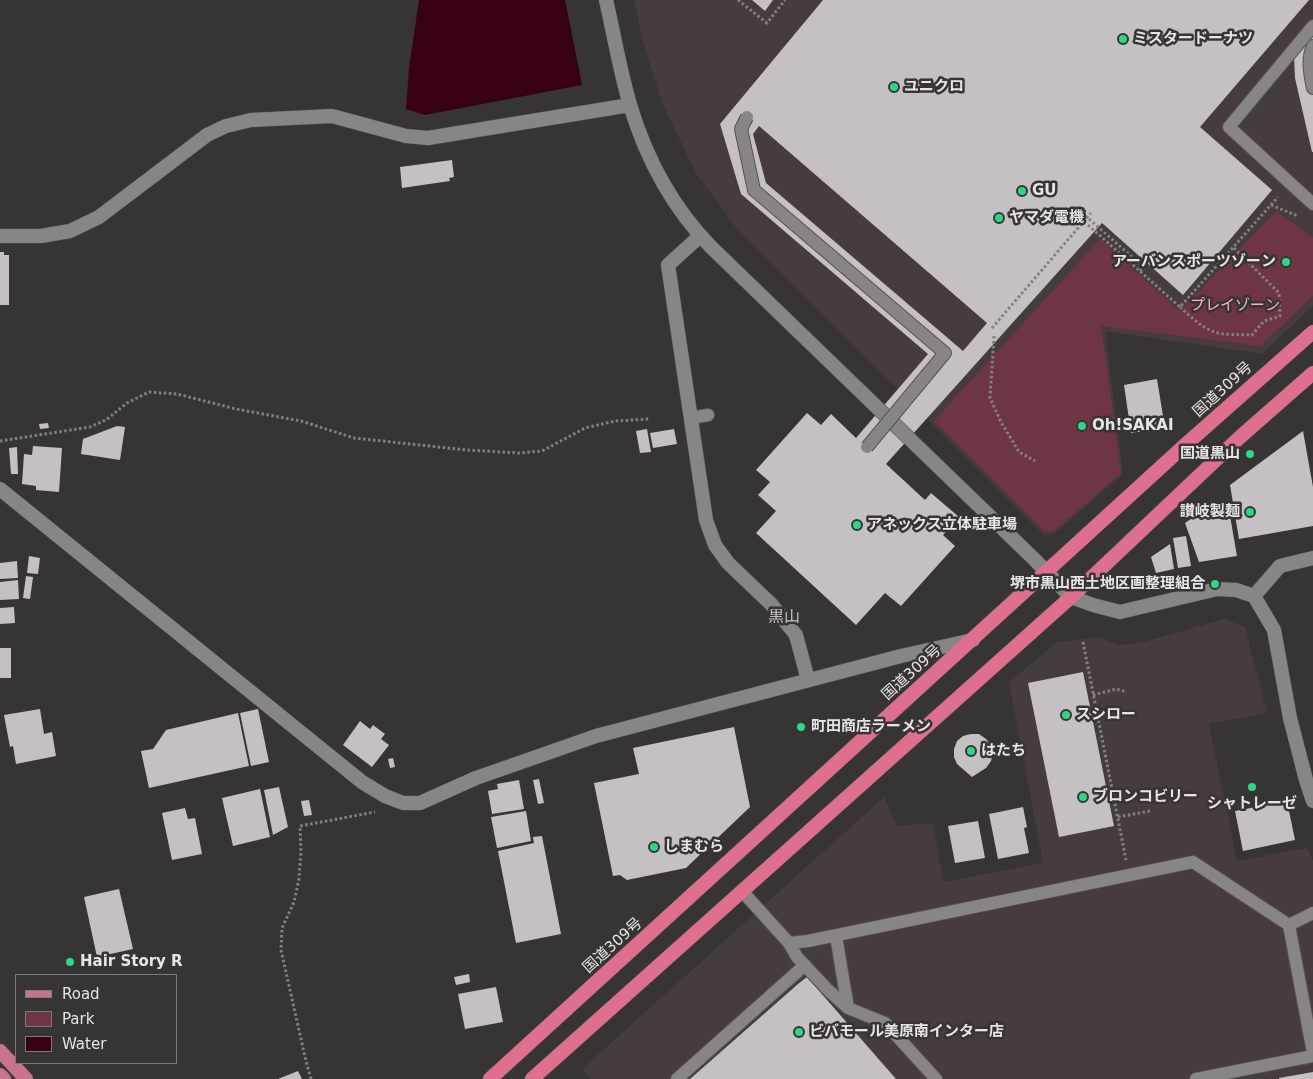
<!DOCTYPE html>
<meta charset="utf-8">
<style>
body{margin:0}
#map{position:relative;width:1313px;height:1079px;overflow:hidden;background:#373434;font-family:"DejaVu Sans",sans-serif}
canvas{display:block}
.legend{position:absolute;left:15px;top:974px;width:162px;height:90px;box-sizing:border-box;background:#373434;border:1px solid #7d7a7a;margin:0;padding:6px 9px;list-style:none;font-size:15px;color:#e6e4e4}
.legend li{display:flex;align-items:center;gap:10px;height:25px}
.legend b{width:25px;border:1px solid #7d7a7a}
</style>
<div id="map">
<canvas width="1313" height="1079"></canvas>
<ul class="legend">
<li><b style="height:6px;background:#c8758b"></b>Road</li>
<li><b style="height:14px;background:#6e3543"></b>Park</li>
<li><b style="height:14px;background:#380014"></b>Water</li>
</ul>
</div>
<script>
const context = document.querySelector('canvas').getContext('2d');
context.lineJoin = 'round';
function fillPath(path, color) {
  context.fillStyle = color;
  context.fill(path, 'evenodd');
}
function strokePath(path, color, width, dash) {
  context.strokeStyle = color;
  context.lineWidth = width;
  context.lineCap = dash ? 'butt' : 'round';
  context.setLineDash(dash || []);
  context.stroke(path);
}
function label(font, color, halo, rows, align = 'center') {
  context.font = font + ' "DejaVu Sans","Noto Sans JP",sans-serif';
  context.lineWidth = 5;
  context.setLineDash([]);
  context.textBaseline = 'middle';
  context.strokeStyle = halo;
  context.fillStyle = color;
  for (const [text, x, y, turn = 0] of rows) {
    context.save();
    context.translate(x, y);
    context.rotate((+turn || 0) * Math.PI / 180);
    context.textAlign = isNaN(turn) ? turn : align;
    if (halo) context.strokeText(text, 0, 0);
    context.fillText(text, 0, 0);
    context.restore();
  }
}
const built = new Path2D(`
 M634,0H1313V306L1262,354L1105,331L1123,474L1054,534L1044,535L737,229L696,173L663,105L643,42Z
 M1224,619L1245,627L1267,713L1209,724L1237,861L1307,848L1313,861V1079H591L582,1069L884,797L897,826L933,823L943,882L1043,863L1009,682L1057,642L1099,637L1120,645L1143,642Z`);
const green = new Path2D(`
 M1276,211L1313,238V296L1260,346L1101,326L1121,473L1054,531L1045,532L934,421L1100,239L1180,311Z`);
const water = new Path2D(`
 M419,0H565L582,85L425,115L406,109L409,68Z`);
const building = new Path2D(`
 M752,0H773L765,11Z
 M823,0H1309L1200,127L1272,190L1183,295L1102,223L886,464L925,500L931,493L959,517L943,535L955,546L901,606L885,593L856,625L756,533L776,511L758,495L770,482L756,470L807,413L821,425L831,414L856,438L928,354L741,194L720,124ZM759,126L987,323L963,351L766,183L753,134Z
 M1313,19V152H1312L1295,78L1294,58L1299,37Z
 M452,160L454,177L449,178L450,181L402,188L400,167Z
 M0,252H4V255H9V305H0Z
 M1157,379L1165,428L1131,433L1124,385Z
 M48,423L49,428L40,429L39,424Z
 M117,426L125,427L120,460L81,454L83,439Z
 M647,429L651,452L640,453L636,431Z
 M674,429L677,444L653,448L650,433Z
 M1303,431L1313,487V526L1239,539L1230,485Z
 M33,446L62,448L59,492L36,490V486L22,484L24,454L32,455Z
 M17,447L18,474H11L9,448Z
 M1229,510L1237,556L1199,562L1185,523L1197,515Z
 M1186,536L1191,566L1178,568L1173,538Z
 M1170,544L1174,569L1156,573L1151,557Z
 M29,556L40,558L38,574L27,573Z
 M17,561L18,578L0,579V563Z
 M26,576L33,577L30,599L23,598Z
 M18,580L19,599L0,600V582Z
 M14,607L15,623L0,624V608Z
 M0,648H11V678H0Z
 M1083,672L1114,826L1059,837L1028,683Z
 M40,709L44,734L52,732L56,756L16,764L13,746L10,747L4,715Z
 M258,709L269,762L251,766L240,713Z
 M238,713L249,766L149,788L141,751L153,749L166,730Z
 M360,721L370,729L373,725L385,734L381,739L389,745L372,767L343,745Z
 M734,727L750,807L686,868L627,880L620,875L613,876L594,783L639,774L633,748Z
 M971,734H979L986,739L991,745L993,753L991,761L986,768L972,777L957,764L954,757V749L957,741L963,736Z
 M393,758L395,767L390,768L388,759Z
 M539,779L544,803L538,804L533,780Z
 M519,780L524,809L492,814L488,791L498,789L497,784Z
 M279,787L288,827L273,835L264,790Z
 M260,789L270,837L233,846L222,798Z
 M309,800L312,815L304,816L301,801Z
 M1287,801L1295,840L1243,851L1235,811Z
 M1023,807L1027,827L1024,828L1029,853L998,859L989,814Z
 M185,808L188,819L195,818L202,854L172,860L162,813Z
 M526,811L531,841L497,848L491,817Z
 M978,821L985,858L955,863L948,826Z
 M542,836L561,934L516,943L498,851L534,843L533,837Z
 M119,889L133,949L97,957L84,897Z
 M469,974L470,982L456,985L454,977Z
 M807,977L896,1079H690L798,984Z
 M496,987L503,1022L465,1029L458,994Z
 M298,1071L302,1079H278Z
 M1313,1072V1079H1279V1078Z`);
const path = new Path2D(`
 M738,0L767,23L785,0
 M1271,205L1298,216
 M1088,225L1180,307L1278,197
 M1140,271L1144,267L1141,265
 M1180,307C1190,316 1200,326 1212,331C1223,336 1240,334 1252,335L1264,321L1280,316L1279,293L1233,247
 M992,328L1091,213
 M994,336L990,398L1001,422L1019,452L1035,461
 M0,441L90,427L106,420L127,403L149,392L177,394L236,409L301,421L354,438L467,450L519,453L542,451L585,428L615,421L650,419
 M1083,642L1126,860
 M1093,695L1116,689L1127,692
 M1118,817L1150,811
 M311,1079L306,1061L281,950L282,928L294,902L299,879L301,851L300,826L375,812`);
const service = new Path2D(`
 M1313,26L1229,127L1313,204
 M1313,46C1307,59 1310,74 1313,88
 M691,418L708,415
 M742,891L789,943L797,957L828,990L848,1008
 M1289,925L1313,913
 M836,936L848,1008L885,1023L936,1079
 M789,943L808,941L1193,862L1289,925L1313,1053
 M677,1079L805,965
 M1196,1079L1313,1056`);
const minor = new Path2D(`
 M0,236H41L70,231L99,217L207,135L226,126L251,120L332,116L406,136L428,138L630,105
 M700,236L668,265L706,520L715,545L728,563L772,605L796,635L808,680
 M0,489L362,782L385,796L403,803H420L476,778L596,736L901,656L973,640
 M1254,596L1280,566L1313,558`);
const tertiary = new Path2D(`
 M606,0C614,35 620,71 630,105C646,158 672,207 711,247L1034,559L1071,597L1093,605L1120,612L1217,589L1236,590L1254,596L1274,630L1290,718L1306,780L1313,801`);
const primary = new Path2D(`
 M0,1051L26,1079
 M0,1075L4,1079`);
const trunk = new Path2D(`
 M490,1079L1184,446L1313,332
 M532,1079L1071,597L1239,438L1313,373`);
const pathBridge = new Path2D(`
 M1089,219L1141,265`);
const serviceBridge = new Path2D(`
 M747,117L741,129L754,190L945,353L867,447`);
const markers = [
 [1123,39,5,"#2cd884"],
 [894,87,5,"#2cd884"],
 [1022,191,5,"#2cd884"],
 [999,218,5,"#2cd884"],
 [1286,262,5,"#2cd884"],
 [1082,426,5,"#2cd884"],
 [1250,454,5,"#2cd884"],
 [1250,512,5,"#2cd884"],
 [857,525,5,"#2cd884"],
 [1215,584,5,"#2cd884"],
 [1066,715,5,"#2cd884"],
 [801,727,5,"#2cd884"],
 [971,751,5,"#2cd884"],
 [1252,787,5,"#2cd884"],
 [1083,797,5,"#2cd884"],
 [654,847,5,"#2cd884"],
 [70,962,5,"#2cd884"],
 [799,1032,5,"#2cd884"]
];
const poiNames = [
 ["ミスタードーナツ",1133,39],
 ["ユニクロ",904,87],
 ["GU",1032,191],
 ["ヤマダ電機",1009,218],
 ["アーバンスポーツゾーン",1276,262,"right"],
 ["Oh!SAKAI",1092,426],
 ["国道黒山",1240,454,"right"],
 ["讃岐製麺",1240,512,"right"],
 ["アネックス立体駐車場",867,525],
 ["堺市黒山西土地区画整理組合",1205,584,"right"],
 ["スシロー",1076,715],
 ["町田商店ラーメン",811,727],
 ["はたち",981,751],
 ["ブロンコビリー",1093,797],
 ["シャトレーゼ",1252,804,"center"],
 ["しまむら",664,847],
 ["Hair Story R",80,962],
 ["ビバモール美原南インター店",809,1032]
];
const parkNames = [
 ["プレイゾーン",1235,306]
];
const streetNames = [
 ["国道309号",1223,390,-42],
 ["国道309号",912,673,-42],
 ["国道309号",613,946,-42]
];
const neighbourhoodNames = [
 ["黒山",784,618]
];
fillPath(built, '#463c3d');
fillPath(green, '#6e3543');
fillPath(water, '#380014');
fillPath(building, '#c5c1c2');
strokePath(service, '#565354', 14);
strokePath(minor, '#565354', 15);
strokePath(tertiary, '#565354', 15);
strokePath(primary, '#565354', 15);
strokePath(trunk, '#565354', 15);
strokePath(path, '#838080', 3, [2.5, 2.5]);
strokePath(service, '#888585', 12);
strokePath(minor, '#888585', 14);
strokePath(tertiary, '#888585', 14);
strokePath(primary, '#c8758b', 14);
strokePath(trunk, '#de708d', 14);
strokePath(serviceBridge, '#565354', 14, []);
strokePath(pathBridge, '#838080', 3, [2.5, 2.5]);
strokePath(serviceBridge, '#888585', 12);
for (const [x, y, r, color] of markers) {
  const dot = new Path2D();
  dot.arc(x, y, r, 0, 2 * Math.PI);
  context.fillStyle = color;
  context.fill(dot);
  strokePath(dot, '#373434', 2);
}
label('bold 15px', '#e6e4e4', '#373434', poiNames, 'left');
label('15px', '#f9b2c1', '#373434', parkNames);
label('15px', '#e6e4e4', '#373434', streetNames);
label('16px', '#c4c1c1', '#373434', neighbourhoodNames);
</script>
